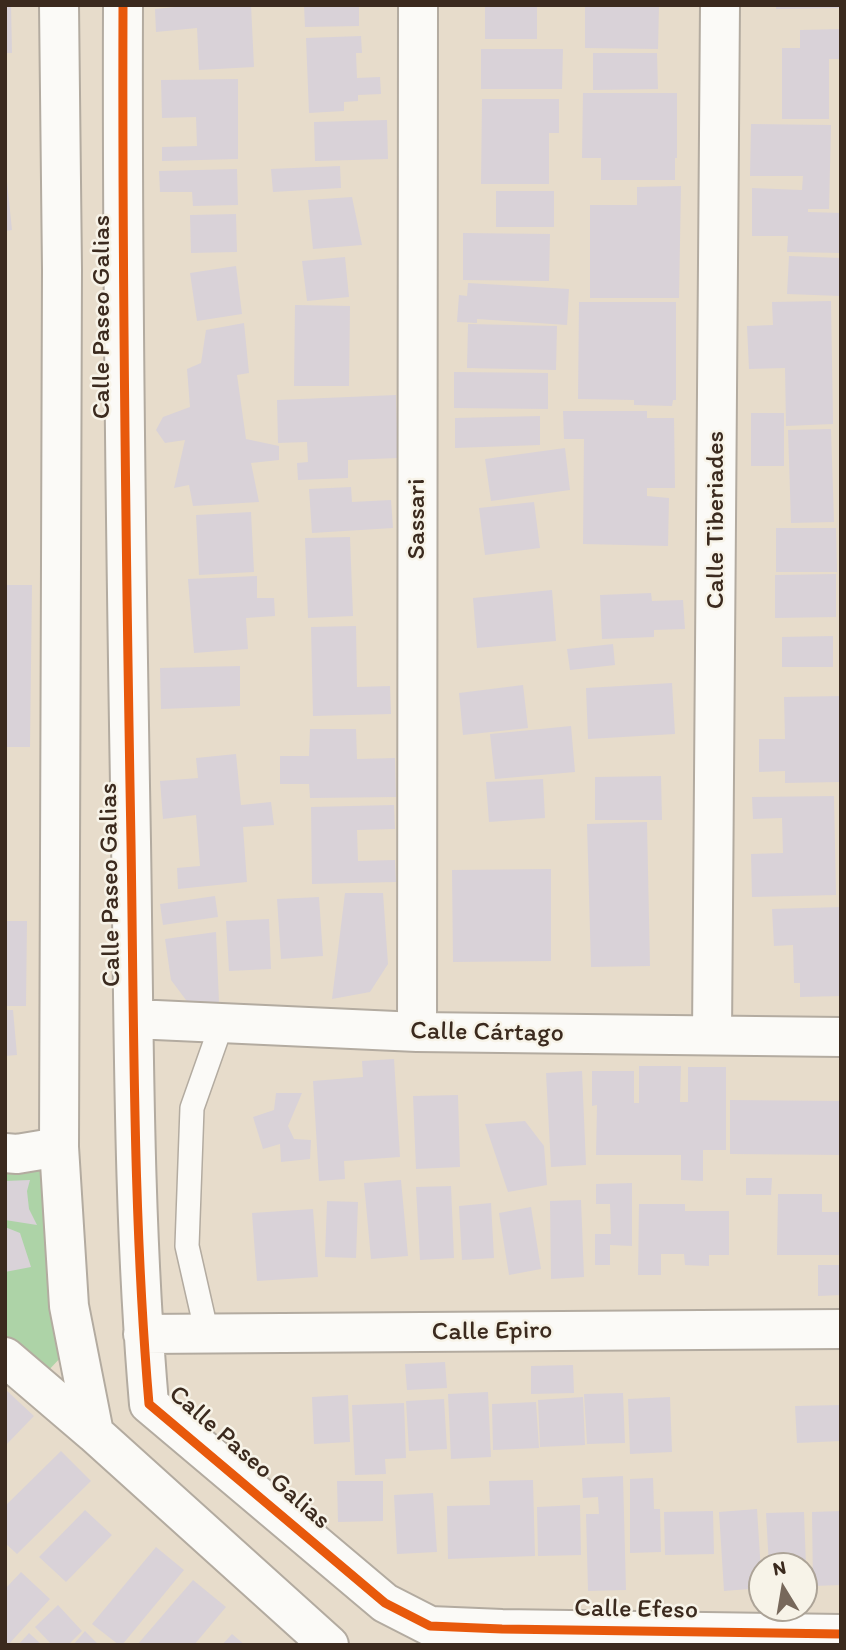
<!DOCTYPE html>
<meta charset="utf-8">
<style>
body{margin:0}
#map{position:relative;width:846px;height:1650px;overflow:hidden;background:#e7dccb;font-family:Itim,sans-serif}
canvas{display:block}
.frame{position:absolute;inset:0;border:7px solid #3b2a1e;pointer-events:none}
.north{position:absolute;left:748px;top:1552px;width:70px;height:70px;box-sizing:border-box;background:#f7f3e8;border:2px solid #aca397;border-radius:50%;rotate:349deg;font-size:19px;font-weight:700;line-height:28px;text-align:center;color:#3b2a1e}
.north::after{content:'';display:block;margin:auto;width:24px;height:32px;background:#77685b;clip-path:polygon(50% 0,100% 100%,50% 72%,0 100%)}
</style>
<div id="map">
<canvas width="846" height="1650"></canvas>
<div class="frame"></div>
<div class="north">N</div>
</div>
<script>
const context = document.querySelector('canvas').getContext('2d');
context.lineJoin = 'round';
function fillPath(path, color) {
  context.fillStyle = color;
  context.fill(path, 'evenodd');
}
function strokePath(path, color, width, dash) {
  context.strokeStyle = color;
  context.lineWidth = width;
  context.lineCap = dash ? 'butt' : 'round';
  context.setLineDash(dash || []);
  context.stroke(path);
}
function label(font, color, halo, rows, align = 'center') {
  context.font = font + ' Itim,sans-serif';
  context.lineWidth = 5;
  context.setLineDash([]);
  context.textBaseline = 'middle';
  context.strokeStyle = halo;
  context.fillStyle = color;
  for (const [text, x, y, turn = 0] of rows) {
    context.save();
    context.translate(x, y);
    context.rotate((+turn || 0) * Math.PI / 180);
    context.textAlign = isNaN(turn) ? turn : align;
    if (halo) context.strokeText(text, 0, 0);
    context.fillText(text, 0, 0);
    context.restore();
  }
}
const green = new Path2D(`
 M5,1166H43L63,1355L46,1373L5,1336Z`);
const building = new Path2D(`
 M5,5H11L12,53H5Z
 M196,5H251L254,67L199,70L197,28L156,32L155,9Z
 M304,5H359V26L305,27Z
 M485,5H537V39H485Z
 M585,5L659,6L658,49L585,48Z
 M776,5H841V8L776,9Z
 M841,29V59H829V119H782V48H800V30Z
 M361,36L362,53H356L357,78L380,77L381,94L358,95V101L344,102V111L309,113L306,38Z
 M481,49H563L562,89H481Z
 M593,53H657L658,89L593,90Z
 M238,79V159L162,161V147L197,146L196,117L162,118L161,80Z
 M583,93H677V158H675V180H601V158H582Z
 M482,99H559V133H549V184H481Z
 M387,120L388,159L315,161L314,122Z
 M751,124L831,125L829,209H808V212L841,213V253L787,252L788,236H752V188L802,190L803,176H750Z
 M340,166L341,188L273,192L271,169Z
 M237,169L238,205L193,206L192,192H160L159,171Z
 M5,182H7L12,230L5,231Z
 M681,186L679,298H590V205H637V187Z
 M496,191H554V227H496Z
 M352,197L362,245L313,249L308,200Z
 M236,214L237,252L191,253L190,215Z
 M463,233L550,234L549,281L463,280Z
 M789,256L841,258V296L787,294Z
 M345,257L349,297L307,301L302,261Z
 M236,266L242,314L197,321L190,273Z
 M468,283L569,289L567,325L477,319V323L457,322L459,295L467,296Z
 M831,301L833,424L786,426L785,368L749,369L747,326L773,325L772,302Z
 M579,302H676V400H673L672,406L634,405V400L578,399Z
 M295,305L350,306L349,386H294Z
 M244,323L249,373L237,375L246,439L279,446V460L251,463L259,502L193,506L189,485L174,488L185,440L165,443L156,430L163,417L190,407L187,369L201,363L206,330Z
 M468,324L557,326L556,370L467,368Z
 M454,372L548,373V409L454,408Z
 M396,395L398,458L348,460V478L298,480L297,463L308,462L307,442L278,443L277,400Z
 M563,411H647V418H674L675,488H647V496L669,498L668,546L583,544L584,439H564Z
 M751,413H784V466H751Z
 M540,416V445L455,448V418Z
 M831,429L834,522L791,523L788,430Z
 M565,448L570,490L491,501L485,459Z
 M351,487L352,502L391,500L393,528L312,533L309,489Z
 M534,502L540,548L485,555L479,508Z
 M251,512L254,572L199,575L196,515Z
 M776,528H836L837,572H776Z
 M350,537L353,616L308,618L305,538Z
 M836,574V617L775,618V575Z
 M257,576V598H274L275,616L246,618L248,649L194,653L188,579Z
 M5,585H32L30,747H5Z
 M552,590L556,641L477,648L473,598Z
 M651,593L652,601L683,600L685,629L654,630V637L602,639L600,595Z
 M356,626L357,687L390,686L391,714L313,716L311,627Z
 M833,636V667H782V637Z
 M613,644L615,665L570,670L567,649Z
 M240,666V706L161,709L160,668Z
 M672,683L675,734L588,739L586,688Z
 M523,685L528,728L463,735L459,693Z
 M841,696V782L785,783V771L759,772V739H785L784,697Z
 M571,726L575,772L495,779L490,734Z
 M310,729H356L357,759L395,758L396,797L310,798L309,784H280V756H309Z
 M236,754L241,805L271,802L274,825L243,827L247,882L178,889L177,868L200,866L196,815L163,819L160,781L198,778L196,758Z
 M661,776L662,820H595V777Z
 M543,779L545,818L489,822L486,782Z
 M834,796L836,895L752,897L751,854L783,853L782,818L753,819L752,797Z
 M394,805L395,829L357,830L358,861L395,860L396,882L312,884L311,807Z
 M647,822L650,966L591,967L587,824Z
 M551,869V961L453,962L452,870Z
 M345,893H383L388,964L370,992L332,999Z
 M215,896L218,917L163,925L160,904Z
 M319,897L323,956L281,959L277,899Z
 M841,907V996L800,997V983H794L793,945L774,946L772,909Z
 M269,919L271,969L229,971L226,921Z
 M5,921H27L26,1006H5Z
 M216,932L219,1002L189,1004L171,980L165,939Z
 M5,1010H13L17,1055L5,1056Z
 M394,1059L400,1157L344,1161L345,1179L319,1181L313,1081L363,1077L362,1061Z
 M639,1066H681L680,1102H688V1067H726V1150H703V1181L681,1180V1155H596L597,1105L592,1106V1071H634V1103H639Z
 M582,1071L586,1165L551,1167L546,1073Z
 M276,1093H302L288,1126L294,1139L311,1140L310,1159L281,1162L280,1144L263,1149L253,1117L274,1110Z
 M458,1095L460,1167L416,1169L413,1096Z
 M730,1100L841,1101V1155L730,1154Z
 M525,1121L544,1146L547,1185L508,1192L485,1124Z
 M746,1178H772L771,1195H746Z
 M30,1180L27,1191L29,1209L37,1225L5,1220V1181Z
 M401,1180L408,1256L371,1259L364,1183Z
 M632,1183V1246L610,1245V1265H595V1234H611L610,1204H596V1184Z
 M451,1186L454,1258L420,1260L416,1187Z
 M778,1194H822V1212H841V1255H777Z
 M581,1200L584,1277L551,1279L550,1201Z
 M327,1201L358,1202L356,1258L325,1257Z
 M491,1203L494,1258L462,1260L459,1206Z
 M639,1204H685V1211H729V1255H709V1266L685,1265L684,1254H661V1275H638Z
 M531,1207L541,1269L509,1275L499,1213Z
 M313,1209L318,1277L257,1281L252,1213Z
 M5,1227L20,1233L31,1267L5,1272Z
 M818,1265H841V1295L818,1296Z
 M445,1362L447,1388L407,1390L405,1364Z
 M573,1365L574,1393L531,1394V1366Z
 M5,1389L34,1416L5,1446Z
 M488,1392L491,1457L451,1459L448,1394Z
 M623,1393L625,1443L587,1444L584,1394Z
 M348,1395L350,1442L314,1444L312,1397Z
 M583,1397L585,1445L540,1447L538,1400Z
 M670,1397L672,1452L630,1454L628,1399Z
 M444,1399L447,1449L409,1451L406,1401Z
 M536,1402L539,1448L493,1450L492,1404Z
 M404,1403L406,1458L385,1459L386,1474L355,1475L352,1405Z
 M841,1405V1441L797,1443L795,1406Z
 M61,1451L91,1481L17,1554L5,1543V1506Z
 M623,1476L626,1590L588,1591L586,1514H599L598,1497L583,1498L582,1478Z
 M653,1478L654,1509H660L661,1552L630,1553V1479Z
 M533,1480L535,1556L448,1559L447,1506L490,1505L489,1481Z
 M337,1481H383V1521L338,1522Z
 M433,1493L437,1552L397,1554L394,1495Z
 M580,1505L581,1555L538,1556L537,1507Z
 M757,1509L762,1588L724,1591L719,1512Z
 M85,1510L112,1535L66,1582L39,1557Z
 M713,1511L714,1554L665,1555L664,1512Z
 M841,1511V1585L813,1586L812,1512Z
 M804,1512L806,1566H769L766,1513Z
 M156,1547L184,1570L122,1645H119L92,1624Z
 M21,1572L50,1599L8,1645H5V1589Z
 M193,1580L226,1607L194,1645H137Z
 M58,1605L82,1631L68,1645H52L35,1627Z
 M85,1631L99,1645H73Z
 M29,1633L42,1645H18Z
 M232,1634L245,1645H222Z`);
const lane = new Path2D(`
 M207,1334L187,1246L192,1108L222,1023`);
const street = new Path2D(`
 M59,5L62,270L59,1147L69,1306L94,1433L329,1645
 M123,5C122,284 126,563 131,842C134,1029 133,1218 149,1404L385,1603L430,1626L502,1629L841,1634
 M134,1019L417,1032L841,1037
 M417,1032L418,5
 M712,1035L720,5
 M5,1153L17,1154L59,1147
 M143,1334L841,1329
 M5,1357L94,1433`);
const cycleway = new Path2D(`
 M123,5C122,284 126,563 131,842C134,1029 133,1218 149,1404L385,1603L430,1626L502,1629L841,1634`);
const streetNames = [
 ["Calle Paseo Galias",102,317,-90],
 ["Sassari",417,519,-90],
 ["Calle Tiberiades",716,520,-90],
 ["Calle Paseo Galias",111,885,-91],
 ["Calle Cártago",487,1033,1],
 ["Calle Epiro",492,1332,-1],
 ["Calle Paseo Galias",249,1458,41],
 ["Calle Efeso",636,1610,1]
];
fillPath(green, '#add3a7');
fillPath(building, '#d9d2d8');
strokePath(lane, '#b3aba0', 26);
strokePath(street, '#b3aba0', 42);
strokePath(lane, '#fbfaf7', 23);
strokePath(street, '#fbfaf7', 38);
strokePath(cycleway, '#e8590c', 9);
label('26px', '#3b2a1e', '#f7f3e8', streetNames);
</script>
